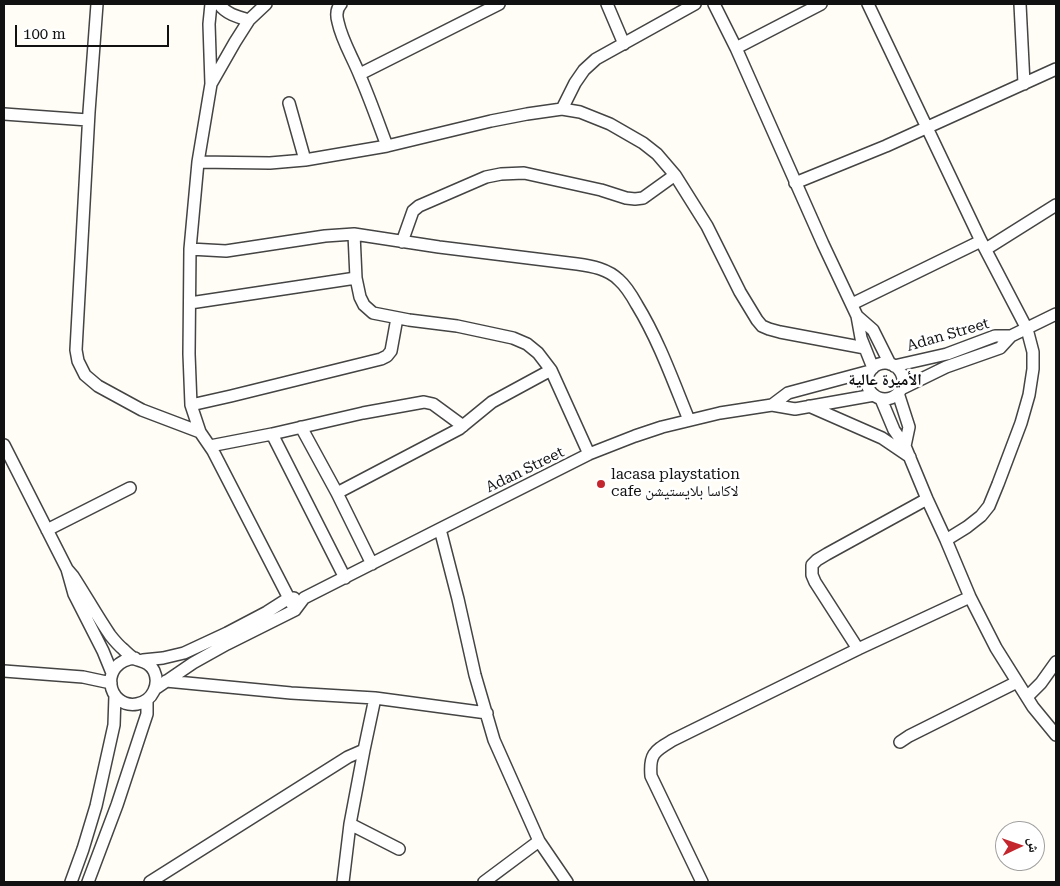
<!DOCTYPE html>
<meta charset="utf-8">
<style>
body{margin:0}
#map{position:relative;width:1060px;height:886px;overflow:hidden;background:#fffdf5;font-family:"Roboto Serif","Noto Naskh Arabic",serif}
canvas{display:block}
.frame{position:absolute;inset:0;border:5px solid #111;pointer-events:none}
.north{position:absolute;left:995px;top:821px;width:50px;height:50px;box-sizing:border-box;background:#fff;border:1px solid #a0a0a0;border-radius:50%;rotate:87deg;font-size:14px;font-weight:700;line-height:20px;text-align:center;color:#111}
.north::after{content:'';display:block;margin:auto;width:18px;height:22px;background:#c4262e;clip-path:polygon(50% 0,100% 100%,50% 72%,0 100%)}
.scale{position:absolute;left:15px;top:25px;width:154px;height:22px;box-sizing:border-box;border:2px solid #111;border-top:0;padding-left:6px;font-size:15px;line-height:18px;white-space:nowrap;color:#111;-webkit-text-stroke:4px #fff;paint-order:stroke}
</style>
<div id="map">
<canvas width="1060" height="886"></canvas>
<div class="frame"></div>
<div class="north">ش</div>
<div class="scale">100 m</div>
</div>
<script>
const context = document.querySelector('canvas').getContext('2d');
context.lineJoin = 'round';
function strokePath(path, color, width, dash) {
  context.strokeStyle = color;
  context.lineWidth = width;
  context.lineCap = dash ? 'butt' : 'round';
  context.setLineDash(dash || []);
  context.stroke(path);
}
function label(font, color, halo, rows, align = 'center') {
  context.font = font + ' "Roboto Serif","Noto Naskh Arabic",serif';
  context.lineWidth = 5;
  context.setLineDash([]);
  context.textBaseline = 'middle';
  context.strokeStyle = halo;
  context.fillStyle = color;
  for (const [text, x, y, turn = 0] of rows) {
    context.save();
    context.translate(x, y);
    context.rotate((+turn || 0) * Math.PI / 180);
    context.textAlign = isNaN(turn) ? turn : align;
    if (halo) context.strokeText(text, 0, 0);
    context.fillText(text, 0, 0);
    context.restore();
  }
}
const minor = new Path2D(`
 M97,4L89,112L76,350L78,361L85,375L98,386L142,410L200,432
 M211,4L209,24L211,84
 M219,4C226,14 238,17 249,20
 M266,4L249,20L235,42L211,84L198,162L190,249L189,354L191,405L200,432L213,451L295,610
 M341,4C336,9 336,15 338,22C342,41 353,58 360,76C370,99 378,122 387,146
 M607,4L624,44
 M714,4L736,48L823,244L857,316L861,338L873,368
 M868,4L981,241L1027,329L1033,352V369L1029,395L1021,423L998,484L989,506L981,516L967,527L946,540
 M1020,4L1024,84
 M736,48L821,4
 M360,74L499,4
 M289,103L305,160
 M562,109L575,83L584,70L596,59L695,4
 M4,114L88,120
 M198,162L270,163L305,160L387,146L491,121L527,114L562,109L580,112L610,124L643,143L657,154L675,175L707,226L740,292L757,320L762,326L769,329L780,332L865,348
 M795,183L886,146L1056,69
 M354,234L356,278L360,297L364,305L373,313L409,320L457,326L513,338L527,344L538,353L551,370L589,454
 M402,242L413,211L419,206L486,177L501,174L524,173L601,190L626,198L635,199L643,198L675,175
 M190,249L226,251L325,236L354,234L439,247L577,264C592,266 608,269 619,280C627,287 632,296 637,305C659,341 673,381 689,420
 M986,249L1056,205
 M190,303L356,278
 M852,304L981,241
 M857,316L873,330L890,364
 M867 381a18 18 0 1 1 36 0a18 18 0 1 1-36 0Z
 M894,366L947,354L995,336H1011L1056,314
 M901,389L946,367L1000,348L1011,336
 M898,393L909,427L905,446
 M881,399L894,430L905,446L927,499L946,540L970,597L996,648L1033,707L1056,735
 M191,405L231,396L381,359L387,356L391,351L397,318
 M772,405L788,393L870,371
 M809,406L882,438L910,457
 M301,427L337,493L372,564
 M272,434L345,578
 M4,445L67,569L74,594L103,651L112,673
 M210,446L272,434L363,413L424,402L433,404L463,426
 M337,493L459,429L492,402L551,370
 M440,529L458,599L475,675L494,740L539,841L567,882
 M47,530L130,488
 M67,569L73,576C86,596 97,616 110,635C114,640 118,645 123,649C126,652 131,657 135,659C143,662 149,662 154,671C160,684 153,701 137,704C107,709 98,662 135,658
 M858,649L815,582L812,575V565L817,560L827,554L927,499
 M143,660L163,658L184,653L227,633L267,612L289,598H294
 M4,671L83,677L111,683
 M166,681L291,693L375,698L487,713
 M155,689L193,663L227,644L295,610L304,598L440,529L589,454L635,436L662,427L720,413L772,405L795,409L874,395
 M1027,697L1041,683L1056,662
 M900,742L909,736L1017,682
 M350,824L399,849
 M71,882L83,849L96,806L114,725L115,695
 M88,882L117,805L143,726L147,714V700
 M150,882L348,757L364,750
 M343,882L350,824L364,750L375,698
 M484,882L539,841
 M702,882L651,776C649,753 655,751 673,740L858,649L970,597`);
const markers = [
 [601,484,5,"#c4262e"]
];
const streetNames = [
 ["Adan Street",948,335,-16],
 ["Adan Street",525,470,-26]
];
const poiNames = [
 ["lacasa playstation",611,475],
 ["cafe لاكاسا بلايستيشن",611,492]
];
const neighbourhoodNames = [
 ["الأميرة عالية",885,380]
];
strokePath(minor, '#444', 14);
strokePath(minor, '#fff', 11);
for (const [x, y, r, color] of markers) {
  const dot = new Path2D();
  dot.arc(x, y, r, 0, 2 * Math.PI);
  context.fillStyle = color;
  context.fill(dot);
  strokePath(dot, '#fff', 2);
}
label('15px', '#111', '#fff', streetNames);
label('15px', '#111', '#fff', poiNames, 'left');
label('bold 16px', '#111', '#fff', neighbourhoodNames);
</script>
